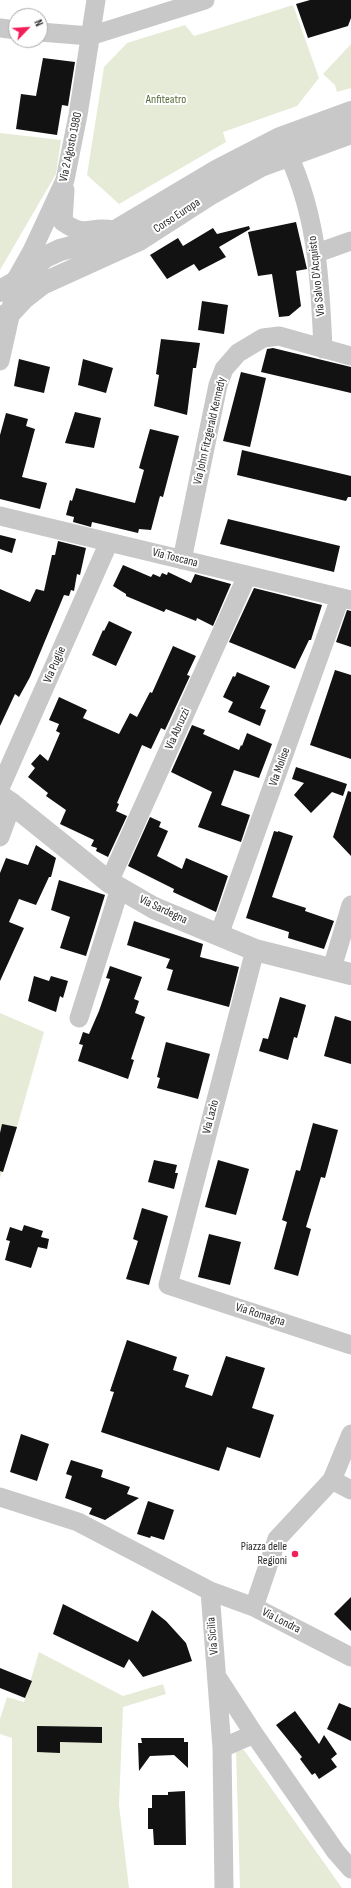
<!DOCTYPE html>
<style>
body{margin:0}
#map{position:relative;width:351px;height:1888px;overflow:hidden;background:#fff;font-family:"Sofia Sans Condensed",sans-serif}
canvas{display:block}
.north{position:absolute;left:8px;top:8px;width:40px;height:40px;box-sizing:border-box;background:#fff;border:1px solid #aaa;border-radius:50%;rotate:65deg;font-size:11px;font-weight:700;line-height:16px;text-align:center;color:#2b2b2b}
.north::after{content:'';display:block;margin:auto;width:14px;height:18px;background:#f31d57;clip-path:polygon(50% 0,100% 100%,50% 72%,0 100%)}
</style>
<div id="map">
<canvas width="351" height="1888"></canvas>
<div class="north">N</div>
</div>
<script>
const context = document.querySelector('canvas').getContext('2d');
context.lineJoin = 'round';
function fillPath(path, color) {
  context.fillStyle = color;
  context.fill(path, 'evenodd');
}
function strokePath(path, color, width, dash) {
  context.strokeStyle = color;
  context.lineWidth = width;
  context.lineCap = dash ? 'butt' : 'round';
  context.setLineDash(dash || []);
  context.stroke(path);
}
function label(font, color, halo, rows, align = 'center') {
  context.font = font + ' "Sofia Sans Condensed",sans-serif';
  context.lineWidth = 4;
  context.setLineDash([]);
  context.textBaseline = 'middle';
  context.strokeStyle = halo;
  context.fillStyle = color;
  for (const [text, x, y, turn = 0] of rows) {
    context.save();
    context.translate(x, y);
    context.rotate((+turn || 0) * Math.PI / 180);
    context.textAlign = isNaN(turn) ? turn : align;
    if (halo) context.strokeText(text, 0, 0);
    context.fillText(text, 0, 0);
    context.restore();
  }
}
const green = new Path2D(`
 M293,5L319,78L297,106L223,132L226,142L119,204L87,175L104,67L127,43L185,25L194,36Z
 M351,44V88L337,92L335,85L323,74Z
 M0,133L61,140L56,174L0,270Z
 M0,1013L44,1032L17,1127L0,1178Z
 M39,1652L123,1696L163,1684L166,1694L123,1707L119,1805L129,1888H12V1738L0,1734V1719L7,1697L24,1702Z
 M236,1750H244L342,1888H240Z`);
const building = new Path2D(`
 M310,0H351V18L348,26L308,38L296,4Z
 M43,58L75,62L68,106L62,105L57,135L16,129L21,94L36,96Z
 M296,222L307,269L296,271L301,306L289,316L279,317L272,274L258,276L248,232Z
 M249,226L250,229L219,247L226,257L199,271L194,264L167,279L150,255L178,238L183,246L213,228L217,234Z
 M202,301L228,305L224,334L198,330Z
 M161,339L200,343L196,368H193L187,415L154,406L159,375L156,374Z
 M273,348L351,367V393L261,372L267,349Z
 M19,359L50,367L44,393L14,386Z
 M83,359L113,368L106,393L78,385Z
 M241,372L266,378L250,447L223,441Z
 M75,412L101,418L94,448L65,443Z
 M6,413L28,419L26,426L35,429L22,477L47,483L40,509L0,499V435Z
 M150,429L179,436L163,497L160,496L151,530L139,529L138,533L92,522L91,527L73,522L74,517L66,515L70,500L72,501L76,488L135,503L144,470L139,468Z
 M242,450L351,476V497H348L346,501L237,475Z
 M228,519L340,546L334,572L220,544Z
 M0,535L16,539L12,553L0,549Z
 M58,541L86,548L80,575L77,574L74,591L71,590L69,596L64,595L30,677L19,697L15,694L0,726V589L30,602L36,589L44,591L52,555H55Z
 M123,565L151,577L153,574L160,577L162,573L167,575L168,572L191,583L195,574L231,584L213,626L197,618L196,621L166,609L164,612L126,596V594L113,586Z
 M254,588L322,605L311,640H309L295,669L229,642Z
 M347,610L351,611V647L336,642Z
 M109,621L132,632L116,666L92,655L103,630L104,631Z
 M173,646L196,656L187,675L190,676L165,730L161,728L151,749L142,745L117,803L119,804L116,811L127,816L108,857L96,851L97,848L91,846L94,840L60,824L66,810L46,796L48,793L28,777L35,768L31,764L40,754L48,761L60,733L56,731L59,724L49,720L59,697L87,710L83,718L119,734L130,713L137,717L150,692L152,693Z
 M335,670L351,675V759L310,745Z
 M237,672L270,686L260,708L266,710L260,726L228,712L233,702L223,697L233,676L235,677Z
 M192,725L205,730L203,734L239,750L241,745L242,746L247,733L272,744L259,778L234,770L221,805L250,815L241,842L198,827L212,792L171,772Z
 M296,767L347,784L343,796L332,792L311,813L294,795L304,783L292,779Z
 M348,791L351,792V856L333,837Z
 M150,817L161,822L159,827L168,831L157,856L182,869L186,858L228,876L216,912L173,892L174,889L128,866Z
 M274,831L278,832V831L293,836L272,897L306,908L305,911L334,921L324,949L288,938L289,932L246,918Z
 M36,845L56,858L51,877H49L36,905L19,899L9,922L24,928L0,981V873L6,858L28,865Z
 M59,880L105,895L86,956L60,948L70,917L51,910Z
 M134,921L203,944L200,957L239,967L229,1007L167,990L173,970L166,968L170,959L127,945Z
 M110,966L142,977L134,999L139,1001L135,1013L145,1017L131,1059L134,1060L128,1079L78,1061L83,1045L79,1044L83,1032L89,1034L99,1011L110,979L106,978Z
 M34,976L49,981L51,976L68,981L63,998L60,996L56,1012L28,1001Z
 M280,997L306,1005L297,1038L294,1037L288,1060L259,1051L263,1038L268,1039Z
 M335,1016L351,1021V1064L324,1056Z
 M166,1042L210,1054L198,1099L157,1088L160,1078L157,1077Z
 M313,1123L338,1130L325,1178L321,1177L306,1227L311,1229L298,1276L274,1269L287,1222L282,1220L296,1170L300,1171Z
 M2,1124L17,1127L3,1172L0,1171V1133Z
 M154,1160L177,1165L175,1173H178L174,1189L148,1182Z
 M218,1160L249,1169L236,1215L205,1207Z
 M142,1208L168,1216L149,1285L126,1279L138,1241L133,1239Z
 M24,1225L43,1231L41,1237L49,1239L47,1249L38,1247L31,1268L5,1260L10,1241L6,1240L10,1227L22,1231Z
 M209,1234L241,1242L230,1285L198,1277Z
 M127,1340L177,1357L173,1370L189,1375L185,1387L212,1396L226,1356L265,1368L252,1408L274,1415L260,1458L227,1447L219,1471L101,1432L114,1392L110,1391Z
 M21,1434L49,1444L37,1481L10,1472Z
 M71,1460L103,1470L101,1477L130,1487L127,1494L139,1498L105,1520L89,1514L92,1508L65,1498L72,1476L66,1474Z
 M148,1501L174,1510L164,1540L151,1536L150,1538L137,1534Z
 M351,1597V1631L334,1614Z
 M63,1604L138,1642L152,1610L166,1621L186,1643L192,1661L143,1677L129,1659L124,1668L53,1634Z
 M0,1668L32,1681L25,1698L0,1688Z
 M339,1703L351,1708V1741L327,1729Z
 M295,1711L319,1744L324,1735L337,1754L331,1759L337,1767L319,1779L315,1773L312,1775L300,1759L302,1757L276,1725Z
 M37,1726L102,1727V1743L60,1742V1753L37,1752Z
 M141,1738H184V1742H188V1768L174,1755L150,1756L139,1771L138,1743H142Z
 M185,1791L186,1845H154L153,1829H148V1808H152V1795H168V1792Z`);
const minor = new Path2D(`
 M0,28L16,30
 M40,32L90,36L205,0
 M282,142C317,208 320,276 323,349
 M65,190L63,222C87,239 89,225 113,230
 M317,253L351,241
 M0,361L11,312L14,283L32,251L65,180L78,115L96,0
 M0,516L351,600
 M182,560L218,385L224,369L238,353L263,338L279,336L351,356
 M0,788L109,542
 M0,837L12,804
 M109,882L247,576
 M219,935L340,598
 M255,950L168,1285L351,1345
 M332,968L351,905
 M79,1018L120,888
 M332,1480L351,1490
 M0,1497L78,1522L210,1591L254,1607L351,1657
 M210,1591L222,1748L224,1888
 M254,1607L277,1539L332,1480L351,1434
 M217,1677L254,1734L336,1852L351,1869
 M222,1748L254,1734`);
const tertiary = new Path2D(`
 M0,291L14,283L45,257L60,250L102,239L218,170L280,138L351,112
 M0,318L11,312L24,298L42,284L139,240L209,195L261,166L351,133
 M0,796L12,804L109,882L154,908L255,950L351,974`);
const markers = [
 [295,1554,4,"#f31d57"]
];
const parkNames = [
 ["Anfiteatro",166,100]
];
const streetNames = [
 ["Via 2 Agosto 1980",71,147,-78],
 ["Corso Europa",177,216,-33],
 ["Via Salvo D'Acquisto",317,276,-96],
 ["Via John Fitzgerald Kennedy",210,431,-77],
 ["Via Toscana",175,558,14],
 ["Via Puglie",55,665,-66],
 ["Via Abruzzi",178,729,-66],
 ["Via Molise",280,767,-70],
 ["Via Sardegna",163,910,25],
 ["Via Lazio",211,1117,-76],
 ["Via Romagna",260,1315,18],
 ["Via Londra",281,1621,27],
 ["Via Sicilia",213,1636,-95]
];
const poiNames = [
 ["Piazza delle",287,1547],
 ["Regioni",287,1561]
];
fillPath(green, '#e6ebd7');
fillPath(building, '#121212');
strokePath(minor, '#c8c8c8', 19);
strokePath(tertiary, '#c8c8c8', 22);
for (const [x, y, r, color] of markers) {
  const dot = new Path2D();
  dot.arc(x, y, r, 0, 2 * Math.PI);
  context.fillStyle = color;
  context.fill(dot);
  strokePath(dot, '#fff', 1.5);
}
label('12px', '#586a36', '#fff', parkNames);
label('12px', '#2b2b2b', '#fff', streetNames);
label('12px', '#2b2b2b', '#fff', poiNames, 'right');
</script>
